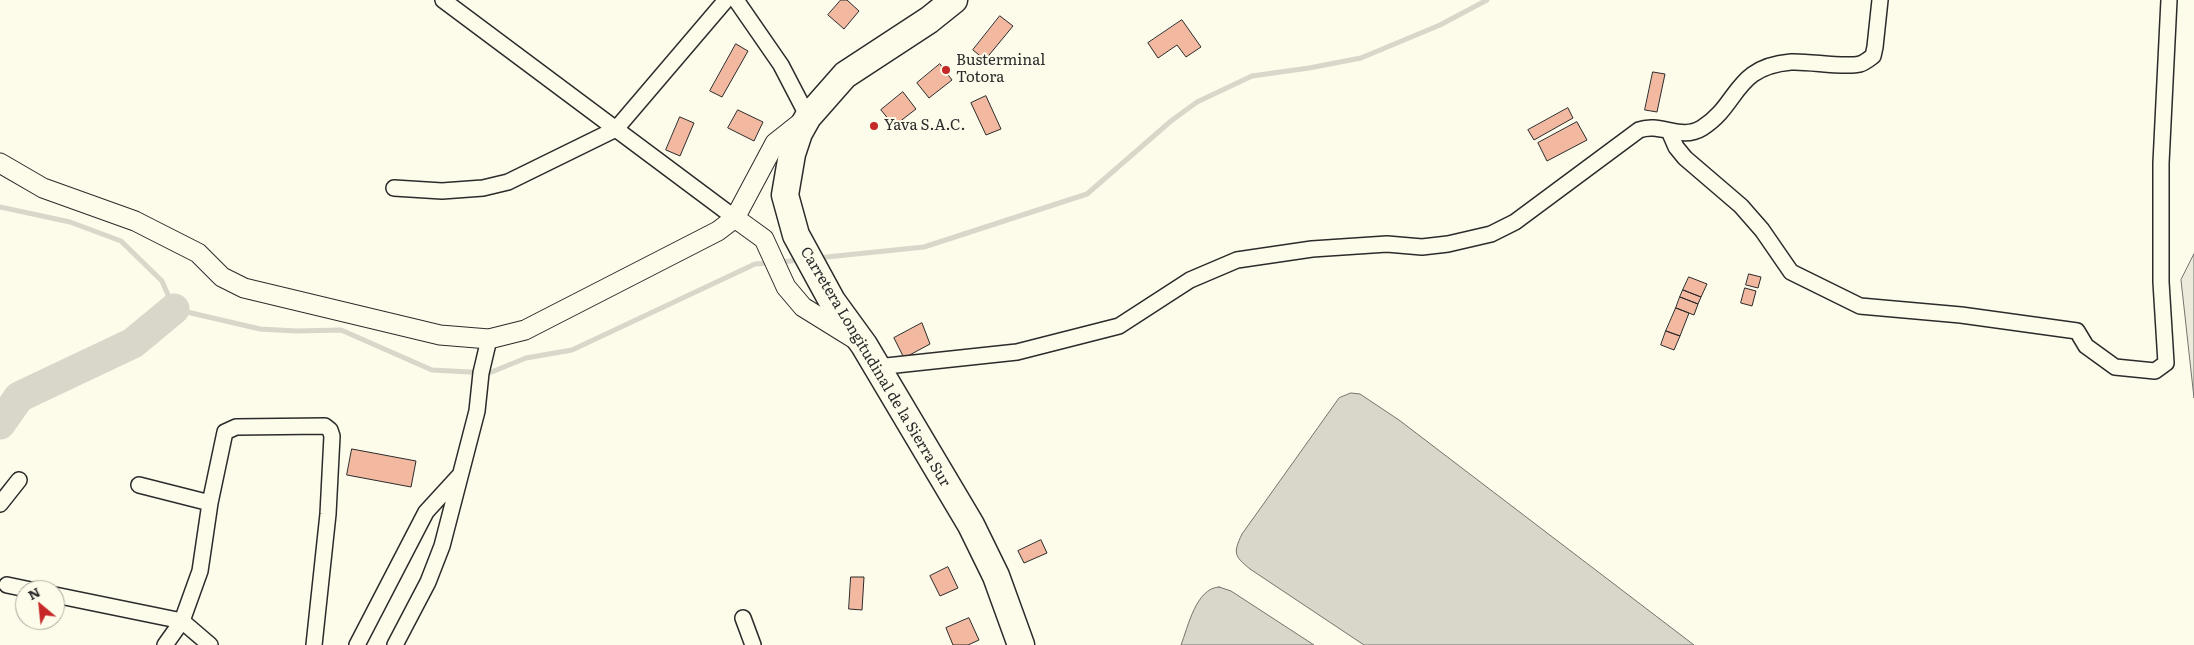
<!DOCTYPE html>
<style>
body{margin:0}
#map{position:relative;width:2194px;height:645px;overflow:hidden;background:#fdfbea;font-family:Literata,serif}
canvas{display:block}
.north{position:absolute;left:15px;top:580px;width:50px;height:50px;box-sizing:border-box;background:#fdfbea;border:1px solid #a9a89e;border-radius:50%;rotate:332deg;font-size:14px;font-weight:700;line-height:20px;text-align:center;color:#2b2b2b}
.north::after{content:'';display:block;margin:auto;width:18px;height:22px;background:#c62828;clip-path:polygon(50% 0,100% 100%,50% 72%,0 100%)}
</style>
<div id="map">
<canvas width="2194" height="645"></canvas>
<div class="north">N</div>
</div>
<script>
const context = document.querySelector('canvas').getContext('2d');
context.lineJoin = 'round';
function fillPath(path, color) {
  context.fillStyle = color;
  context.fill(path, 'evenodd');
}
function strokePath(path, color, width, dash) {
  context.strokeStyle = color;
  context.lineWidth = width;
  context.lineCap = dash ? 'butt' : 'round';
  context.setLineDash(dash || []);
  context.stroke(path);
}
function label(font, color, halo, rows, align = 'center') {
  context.font = font + ' Literata,serif';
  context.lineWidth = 4;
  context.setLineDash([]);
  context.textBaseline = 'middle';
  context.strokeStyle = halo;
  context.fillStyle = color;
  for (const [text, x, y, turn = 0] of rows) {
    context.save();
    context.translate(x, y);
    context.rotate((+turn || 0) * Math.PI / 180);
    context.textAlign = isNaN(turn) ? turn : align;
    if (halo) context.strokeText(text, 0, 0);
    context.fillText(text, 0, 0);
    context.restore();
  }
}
const green = new Path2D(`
 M2194,254V398L2181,280Z`);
const water = new Path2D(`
 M1351,393L1360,394L1399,420L1694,645H1364L1250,569C1234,556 1233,553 1242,534L1339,398Z
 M1219,587L1231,591L1314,645H1181C1188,627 1196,588 1219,587Z`);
const stream = new Path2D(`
 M0,207L70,222L121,241L162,281L174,309L260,329L296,331L341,330L432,370L489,373L526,358L572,350L755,264L771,263
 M817,258L924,247L1087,194L1171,121L1197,102L1252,76L1309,68L1361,58L1440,25L1487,0
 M780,262L801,260`);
const river = new Path2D(`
 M0,424L19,397L133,343L174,309`);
const building = new Path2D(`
 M841,0H847L859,11L844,29L828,15Z
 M1000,16L1013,26L985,60L973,50Z
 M1182,20L1201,47L1186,57L1177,45L1158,58L1148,43Z
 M736,44L748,51L722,97L710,91Z
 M940,64L952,80L929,98L917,83Z
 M1653,72L1665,74L1657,112L1645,110Z
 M903,92L916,109L894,126L881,110Z
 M986,96L1001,129L986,135L971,103Z
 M1568,108L1573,118L1534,140L1528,130Z
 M738,110L763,122L754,141L728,128Z
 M680,117L694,123L680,156L666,150Z
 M1577,122L1587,140L1547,161L1538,143Z
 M1749,274L1761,277L1758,288L1746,285Z
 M1689,277L1707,284L1701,297L1683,290Z
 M1745,288L1756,291L1752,306L1741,303Z
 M1683,290L1701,297L1698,304L1680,297Z
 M1680,297L1698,304L1694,315L1676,308Z
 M1676,308L1689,313L1680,336L1666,331Z
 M922,323L930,344L904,358L894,338Z
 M1666,331L1680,336L1674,350L1661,345Z
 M352,449L416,461L411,487L347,475Z
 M1041,540L1047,553L1024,563L1018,551Z
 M948,567L958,588L940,596L930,576Z
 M851,577H864L862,610L849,609Z
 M969,618L979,640L968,645H953L946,628Z`);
const minor = new Path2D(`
 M443,0L735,218
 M736,0L781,65L808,117
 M1669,131L1676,147L1685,158L1741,206L1762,230L1791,272L1860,306L1961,315L2077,331L2086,346L2115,367L2155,371L2166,363L2161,282V163L2169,0
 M394,188L442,191L483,188L508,182L616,129L726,0
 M877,367L1017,352L1119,326L1190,280L1237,260L1312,249L1387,244L1422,247L1448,244L1491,234L1515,222L1639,130C1660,122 1681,141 1702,128C1740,104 1733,67 1791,62C1810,61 1843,68 1860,64C1864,63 1869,59 1873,56L1875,47L1880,0
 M139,485L210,503
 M0,504L19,480
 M7,585L31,590
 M55,595L182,621L210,645
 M743,618L753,645
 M165,645L182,621L200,571L210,503L225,432L236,427L325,426L330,430L332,436L328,514L314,645
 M357,645L426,512L459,476
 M395,645L428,582L442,546L477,411L481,373L489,339`);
const tertiary = new Path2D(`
 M0,163L43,188L135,221L198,253L222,277L244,288L440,335L489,339L525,330L718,231L735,218L775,143L804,120
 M735,218L764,239L786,287L803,307L853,338`);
const trunk = new Path2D(`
 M954,0L929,20L845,75L808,117L799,133L792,154L785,195L796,235L832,301L864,345L971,525L996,576L1021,645`);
const markers = [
 [946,70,5,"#c62828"],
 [874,126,5,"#c62828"]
];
const poiNames = [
 ["Busterminal",956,61],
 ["Totora",956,78],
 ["Yava S.A.C.",884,126]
];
const streetNames = [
 ["Carretera Longitudinal de la Sierra Sur",875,367,59]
];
fillPath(green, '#ecebdb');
strokePath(green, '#74746e', 1);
fillPath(water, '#d8d7c9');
strokePath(water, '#74746e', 1);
strokePath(stream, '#d8d7c9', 5);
strokePath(river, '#d8d7c9', 31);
fillPath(building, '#f2b8a0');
strokePath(building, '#2b2b2b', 1);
strokePath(minor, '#2b2b2b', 18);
strokePath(tertiary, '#2b2b2b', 21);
strokePath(trunk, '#2b2b2b', 29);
strokePath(minor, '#fdfbea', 15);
strokePath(tertiary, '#fdfbea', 19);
strokePath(trunk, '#fdfbea', 26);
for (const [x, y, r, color] of markers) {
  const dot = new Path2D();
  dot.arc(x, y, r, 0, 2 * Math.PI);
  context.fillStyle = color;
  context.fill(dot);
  strokePath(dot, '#fdfbea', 2);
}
label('15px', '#2b2b2b', '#fdfbea', poiNames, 'left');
label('15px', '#2b2b2b', '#fdfbea', streetNames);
</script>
